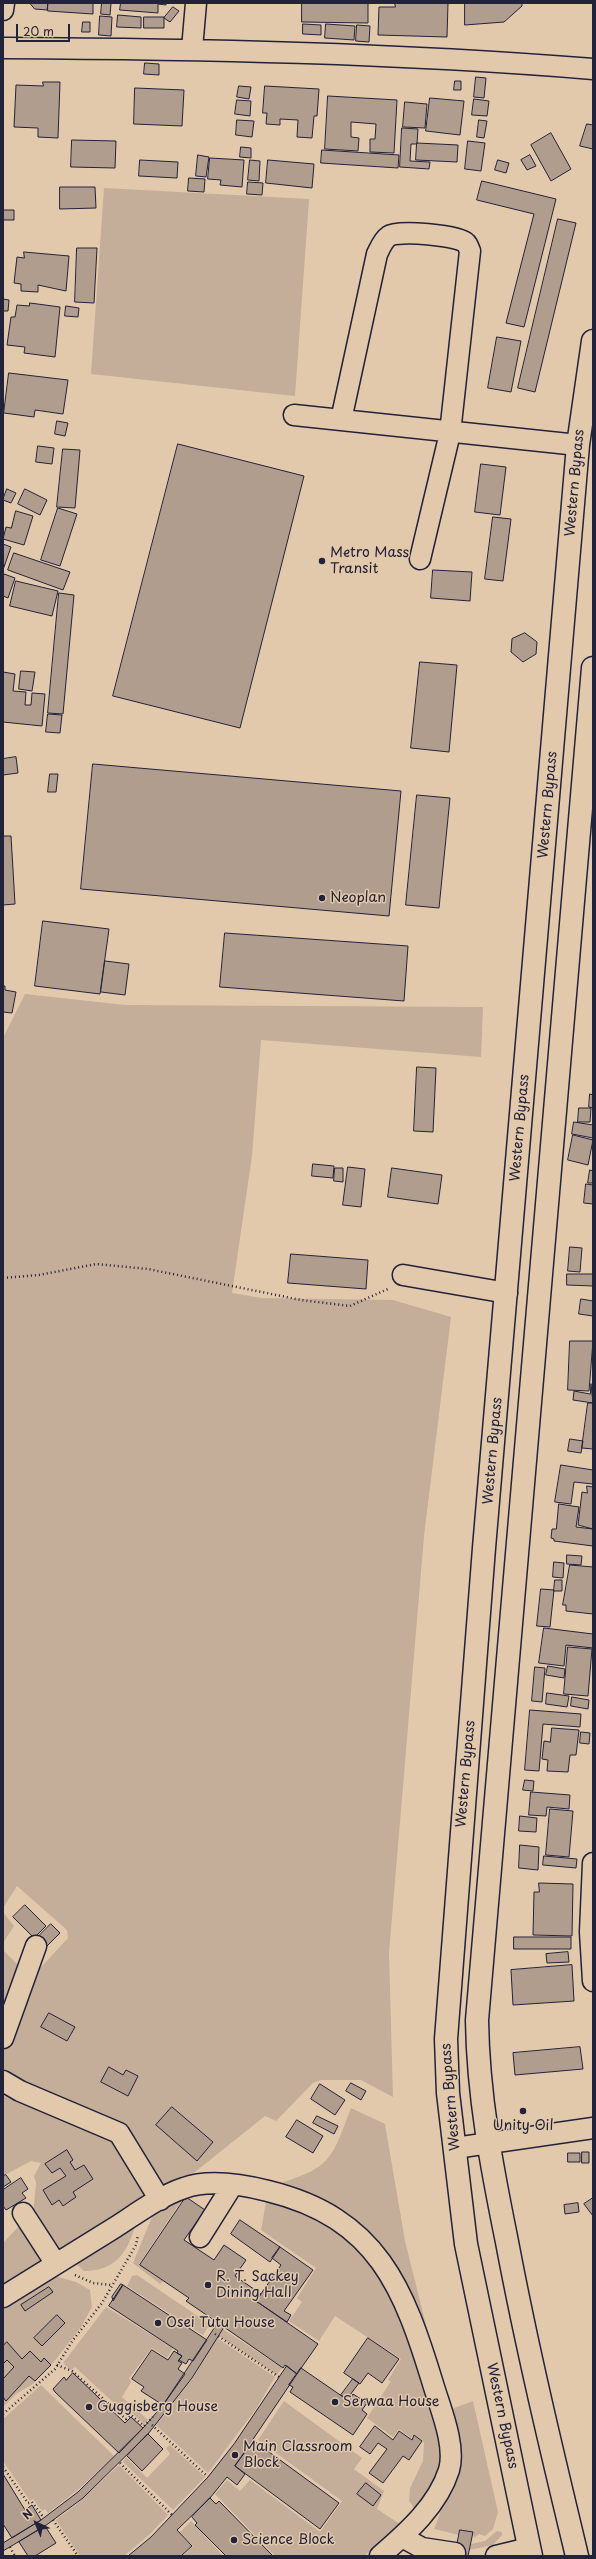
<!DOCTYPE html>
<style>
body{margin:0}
#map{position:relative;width:596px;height:2559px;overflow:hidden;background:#e3c9ab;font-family:"Playpen Sans",sans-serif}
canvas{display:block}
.frame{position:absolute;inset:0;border:4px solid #22223b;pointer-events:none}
.north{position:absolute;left:16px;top:2503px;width:40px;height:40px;-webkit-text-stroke:3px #e3c9ab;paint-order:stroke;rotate:316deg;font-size:11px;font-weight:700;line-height:16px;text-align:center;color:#22223b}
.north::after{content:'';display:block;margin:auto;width:14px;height:18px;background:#22223b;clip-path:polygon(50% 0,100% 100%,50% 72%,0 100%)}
.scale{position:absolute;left:16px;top:24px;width:54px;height:18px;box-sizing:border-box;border:2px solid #22223b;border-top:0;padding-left:5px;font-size:12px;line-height:14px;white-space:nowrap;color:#22223b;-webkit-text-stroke:3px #e3c9ab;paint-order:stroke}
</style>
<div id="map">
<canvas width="596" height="2559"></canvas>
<div class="frame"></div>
<div class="north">N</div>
<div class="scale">20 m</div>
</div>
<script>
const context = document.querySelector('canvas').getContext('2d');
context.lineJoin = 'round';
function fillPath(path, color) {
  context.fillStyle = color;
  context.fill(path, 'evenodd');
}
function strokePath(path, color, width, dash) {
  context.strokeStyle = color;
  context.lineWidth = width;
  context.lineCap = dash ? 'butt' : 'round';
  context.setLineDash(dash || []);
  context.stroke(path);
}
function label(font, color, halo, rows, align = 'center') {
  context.font = font + ' "Playpen Sans",sans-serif';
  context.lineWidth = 3;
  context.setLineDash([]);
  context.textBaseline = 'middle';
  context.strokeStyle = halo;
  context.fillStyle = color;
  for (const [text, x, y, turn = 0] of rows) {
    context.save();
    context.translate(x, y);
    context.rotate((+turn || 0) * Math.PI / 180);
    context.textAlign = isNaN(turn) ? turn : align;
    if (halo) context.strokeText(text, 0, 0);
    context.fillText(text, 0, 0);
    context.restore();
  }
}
const green = new Path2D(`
 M104,188L309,199L295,396L91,374Z
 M25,994L125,1005L483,1007L481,1057L261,1040L252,1156L232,1293L262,1298L393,1300L451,1317L424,1536L389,1953L393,2097L361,2080H321L313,2083L276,2121L265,2116L185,2180L162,2190L125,2134L3,2072V1950L31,1978L68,1938L67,1930L17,1886L3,1908V1038Z
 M3,1912L14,1926L3,1943Z
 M3,2088L113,2138L152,2195L59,2252L33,2215L36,2183L34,2176L41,2163L31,2161L3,2176Z
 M351,2108L385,2124L405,2241L428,2333L389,2254L363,2228L277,2184C333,2167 331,2159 351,2108Z
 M184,2197L139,2264L163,2281L160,2284L133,2263L154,2212Z
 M267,2197C287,2206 319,2215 337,2227C348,2233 368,2255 376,2265C395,2291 443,2423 442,2453C441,2476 430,2493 415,2509L409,2501L410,2488L423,2461L424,2442L414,2434L411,2438L399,2429L393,2437L367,2418L391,2381L388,2380L401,2359L335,2316L319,2341L289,2321L302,2302L297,2298L316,2268L261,2230Z
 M136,2223C128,2251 117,2271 84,2271L74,2262Z
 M21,2224L47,2260L3,2288V2243Z
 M52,2275L76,2282L90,2290L92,2307L81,2327L53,2363L33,2384L16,2394L3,2407V2306Z
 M137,2275L208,2323L209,2325L203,2335L127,2286L132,2276Z
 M106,2307L173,2348L167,2358L152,2348L129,2378L131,2382L122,2397L148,2420L144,2424L131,2412L128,2416L75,2367L71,2370L63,2363Z
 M223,2329L282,2368L277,2375L219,2336Z
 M217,2338L275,2377L256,2409L208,2473L156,2425L193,2378Z
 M41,2385L114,2456L79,2489L48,2513L45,2509L42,2511L33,2499L30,2501L3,2461V2419Z
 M284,2401L362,2458L354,2469L384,2491L377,2509L400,2524L364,2556H275L215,2494L227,2480L240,2491L250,2480L320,2532L342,2501L258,2440Z
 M473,2401L498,2512L493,2529L485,2536L479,2534L474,2538L473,2533L460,2530L459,2535L434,2529L454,2477L449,2410Z
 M170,2445L205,2477L173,2510L123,2462L126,2457L147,2478L170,2454L166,2448Z
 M119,2465L168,2515L149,2535L124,2556H80L56,2520L77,2504Z
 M191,2521L223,2556H183L193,2546L180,2532Z
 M497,2531L502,2532V2535L493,2545L469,2550L471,2544L485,2541Z`);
const building = new Path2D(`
 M30,3H48L47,10L35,9Z
 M48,3H93V14L48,11Z
 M102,3H111L110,15L101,14Z
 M121,3H166V5L158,4V13L120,10Z
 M302,3H368V23L302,22Z
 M395,3H448L447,37L378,35L379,7H395Z
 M465,3H522V6L504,22L465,25Z
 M173,7L179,11L170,22L164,18Z
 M118,15L141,17V28L117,27Z
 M100,16L112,17L111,36L99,35Z
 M144,17H164V28H144Z
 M83,22H90V32H82Z
 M303,24L321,25V35L303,34Z
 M326,24L355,26L354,40L325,38Z
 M357,25L370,26L369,42L356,41Z
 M145,63L159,64V75L144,74Z
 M476,77L486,78L484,98L474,97Z
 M455,81H461V90H454Z
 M43,82H60L58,138L38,137V128L14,127L16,85L43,86Z
 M239,86L251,87L249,99L237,97Z
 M265,86L319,89L317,116H314L312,138L297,137L298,120L280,119V125L266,124L267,113H263Z
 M135,88L184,90L182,126L134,124Z
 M328,96L397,100L394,153L370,152V139H375L376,124L351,122V137L359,138L358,151L325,149Z
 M430,98L464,101L460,135L426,131Z
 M474,99L489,101L487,116L472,115Z
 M237,100L251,101L250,116L235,114Z
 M405,102L427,104L425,128L403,127Z
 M237,120L254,121L252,137L236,135Z
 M479,120L487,121L484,138L477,137Z
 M587,124L593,125V149L580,146Z
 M402,128L418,129L417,144H411L410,161L430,162L429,169L400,167Z
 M551,133L571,169L551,181L531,145Z
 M72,140L116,141L115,168L71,167Z
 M468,141L485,143L481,171L465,169Z
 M417,143L458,145L457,162L416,160Z
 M241,147L251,148V158L240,157Z
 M322,150L399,155L398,168L321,163Z
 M198,155L209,157L206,177L196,176Z
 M530,155L536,166L527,170L521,160Z
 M210,158L244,160L242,187L220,185L221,180L208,179Z
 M140,160L178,162L177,178L139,176Z
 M250,160L260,161L259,181L248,180Z
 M268,160L314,164L312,188L266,183Z
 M498,160L509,163L506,173L495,170Z
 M189,178L205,179L204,192L188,191Z
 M482,181L556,199L524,327L506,323L534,214L477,200Z
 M248,182L263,183L262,195L247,194Z
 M60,187H95L96,208L60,209Z
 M3,210H14V220H3Z
 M558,219L576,223L535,392L518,388Z
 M77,248H97L94,303L75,302Z
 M24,252L69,256L66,291L38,285V292L21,291V284L14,283L17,257L24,258Z
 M3,299L9,300L8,311H3Z
 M30,303L60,307L55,357L24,353L25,347L7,345L11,317H15L17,305L29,306Z
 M66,306L79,308L78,317L65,316Z
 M497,337L521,341L511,392L488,388Z
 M9,373L68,380L63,414L35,410L34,417L4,413Z
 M57,421L68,423L65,436L55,434Z
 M178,444L304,476L240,728L113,696Z
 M38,446L54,448L52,464L36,462Z
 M63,449L80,450L75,508L57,507Z
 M481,464L506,467L500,515L475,512Z
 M7,489L16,493L11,503L3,500Z
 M25,489L47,500L40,515L18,504Z
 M58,508L77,514L60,566L41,560Z
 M16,511L33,516L24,545L3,539L6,527L11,528Z
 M493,517L511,519L503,581L485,579Z
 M3,544L11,547L3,570Z
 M14,553L70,572L63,590L8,570Z
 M433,570L472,572L470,601L431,598Z
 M4,574L15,578L8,598L3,596Z
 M16,581L58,591L52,616L10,606Z
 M59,593L74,595L63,714L48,713Z
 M525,633L537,642L536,654L523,662L511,652L512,639Z
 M420,662L457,665L449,752L411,748Z
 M21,671L35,672L32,691L19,689Z
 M3,672L15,674L13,691L26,692L25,705H31L32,693L45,694L42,726L3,722Z
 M48,714L62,715L60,733L46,732Z
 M16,757L18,773L3,775V759Z
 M93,764L401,791L389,916L81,889Z
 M50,774H58L56,792H48Z
 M417,795L450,798L439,908L406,905Z
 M3,836H11L15,904L3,905Z
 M43,921L109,929L100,994L35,986Z
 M225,933L408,946L404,1001L220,987Z
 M105,961L129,964L125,995L101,992Z
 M3,986H5V990L16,992L12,1013L3,1012Z
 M417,1067L436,1068L433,1132L414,1131Z
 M590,1094L593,1095V1108L589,1107Z
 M579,1108H591L590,1122H578Z
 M574,1122L593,1125V1138L572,1134Z
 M573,1135L593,1140L588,1165L568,1160Z
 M313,1164L334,1166L333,1178L312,1176Z
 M348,1167L365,1169L361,1207L343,1205Z
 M335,1168H343V1182L334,1181Z
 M392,1168L442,1175L438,1204L388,1197Z
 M590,1170L593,1171V1183H588Z
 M586,1184L593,1185V1204L584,1203Z
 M570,1247L582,1248L580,1272L568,1271Z
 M291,1254L368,1260L366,1289L288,1283Z
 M567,1274H593V1286L567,1285Z
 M581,1299L593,1301V1316L579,1314Z
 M570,1341H593L589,1391L568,1390Z
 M591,1384L593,1403L573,1400L574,1391L590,1394Z
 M588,1403H593V1449L582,1448Z
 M570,1439L583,1441L581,1453L568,1451Z
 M561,1465L593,1470V1484L574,1482L571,1504L555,1502Z
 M587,1486L593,1487V1529L578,1525L582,1492L587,1493Z
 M559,1504L579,1507L576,1527L593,1529V1546L554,1541V1539L551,1538L552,1529H556Z
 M567,1555L582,1556L581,1565L567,1564Z
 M554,1562L564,1563L563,1578L553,1577Z
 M570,1565L593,1567V1614L566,1611V1605H563Z
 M555,1580H562V1591H554Z
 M541,1589L554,1590L550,1627L537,1626Z
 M544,1628L593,1634V1648L566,1645L564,1666L539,1663Z
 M568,1647L592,1649L588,1696L564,1694Z
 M548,1666L565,1669L564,1678L546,1675Z
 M535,1667L545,1668L542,1702L532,1701Z
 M547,1693L569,1696L567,1707L546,1704Z
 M572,1697L589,1700L588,1709L571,1706Z
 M530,1710L581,1714L580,1727L543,1724L539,1771L525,1770Z
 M552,1728L579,1730L576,1755H570L568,1772L547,1771L548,1760L542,1759L544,1741L550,1742Z
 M581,1732L590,1733L589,1744L580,1743Z
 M525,1780L534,1781L533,1791L523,1790Z
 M531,1792L570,1795L569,1809L547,1807L546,1816L529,1815Z
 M550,1809L573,1811L569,1857L546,1855Z
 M520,1816L537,1818L536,1832L519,1831Z
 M520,1845L539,1847L538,1870L519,1868Z
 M544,1856L577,1859L576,1868L543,1865Z
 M539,1883L573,1884L572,1936L533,1935L534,1892H539Z
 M25,1905L46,1926L34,1938L13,1917Z
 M51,1924L60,1933L47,1946L38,1937Z
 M514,1937H571V1949H514Z
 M568,1952L569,1962L547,1963L546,1954Z
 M572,1965L574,2001L513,2005L511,1970Z
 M49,2013L75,2027L67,2041L41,2027Z
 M580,2047L583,2069L515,2075L513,2053Z
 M109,2067L123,2075L126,2070L138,2076L128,2096L101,2082Z
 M351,2083L366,2091L361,2100L346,2091Z
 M320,2084L345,2100L335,2115L311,2099Z
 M172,2107L213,2142L197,2161L156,2125Z
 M317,2116L338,2126L334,2134L313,2123Z
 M297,2120L323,2136L313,2153L286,2137Z
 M67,2150L73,2160L70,2162L75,2170L84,2165L93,2179L73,2192L76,2197L63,2206L59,2200L52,2205L43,2190L66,2176L60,2168L52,2173L45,2164Z
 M582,2152H589V2163H582Z
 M568,2153H580V2162H568Z
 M6,2175L11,2182L3,2187V2176Z
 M21,2178L28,2189L22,2193L26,2198L6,2210L3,2206V2190Z
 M186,2197L205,2210L184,2240L214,2260L224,2245L246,2260L235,2276L261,2294L256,2301L318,2344L297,2374L285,2365L283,2368L224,2327L186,2301L189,2298L140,2265Z
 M593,2198V2216L584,2204Z
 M578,2203L579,2212L565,2214L564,2205Z
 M240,2220L280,2247L270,2262L231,2234Z
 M280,2247L313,2270L284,2311L291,2315L287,2322L256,2301L281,2265L272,2258Z
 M121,2284L123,2285L113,2301L112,2297Z
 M123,2285L207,2340L193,2361L189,2359L186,2364L179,2360L182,2356L177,2353L178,2351L109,2306Z
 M49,2287L53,2292L25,2311L21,2305Z
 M57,2315L65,2323L42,2346L34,2338Z
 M218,2323L224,2327L192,2378L148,2434L83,2498L45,2526L3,2551V2543L41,2520L78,2492L143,2428L163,2405Z
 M368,2338L399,2359L382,2383L368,2373L360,2384L344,2373Z
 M7,2342L22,2359L30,2351L41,2362L44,2358L51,2365L35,2381L29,2376L6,2401L3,2397V2379L14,2367L7,2360L3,2364V2346Z
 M152,2350L168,2360L174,2351L182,2356L178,2361L182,2363L178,2369L185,2374L163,2405L141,2391L144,2387L132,2379Z
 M287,2366L297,2374L235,2466L245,2474L237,2485L227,2477L210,2498L177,2530L192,2546L181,2556H128L151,2537L208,2477L234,2444Z
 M301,2368L349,2401L353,2394L367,2403L362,2410L367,2414L353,2435L290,2392L293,2387L289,2385Z
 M73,2373L125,2423L131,2417L143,2428L119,2453L55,2392L53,2389L64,2377L66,2380Z
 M353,2379L359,2383L347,2399L341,2395Z
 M375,2426L393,2440L399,2431L412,2440L414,2435L422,2441L409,2460L403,2456L383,2483L369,2473L387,2449L378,2443L370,2454L360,2447Z
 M148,2434L163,2449L142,2471L127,2456Z
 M254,2441L339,2503L320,2529L235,2466Z
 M3,2474L25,2510L32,2505L41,2520L12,2538L3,2524Z
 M366,2483L381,2495L373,2506L357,2494Z
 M210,2498L216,2504L219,2501L273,2556H226L195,2525L197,2523L192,2517Z
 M45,2526L56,2543L35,2556H28L19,2542Z
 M460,2530L473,2532L468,2556H455Z`);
const path = new Path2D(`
 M3,1278L39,1275L96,1264L148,1269L301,1300L350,1306L390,1288
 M75,2275L93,2283L111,2285
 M215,2334L279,2377
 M57,2365L72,2371L126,2419L131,2415L144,2426L153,2417
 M3,2414L55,2369L73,2340L102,2303L136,2245L138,2235
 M152,2425L208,2477
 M120,2463L172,2515
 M3,2467L28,2503L32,2502L44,2518
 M53,2520L78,2556
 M10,2547L15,2556`);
const minor = new Path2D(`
 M3,10L4,3
 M3,48C200,49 397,53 593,69
 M192,49L196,3
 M294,415L578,445
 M341,420L377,254C380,248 383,240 389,236C397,230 459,235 466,243C468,245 469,249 470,251L450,433L420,559
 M403,1275L507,1293
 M593,1863L590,1932L593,1981
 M3,2038L36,1946
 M3,2081L20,2091L119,2133L160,2200
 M455,2148L593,2128
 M23,2213L56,2264
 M200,2237L232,2186
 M3,2297C40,2274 77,2251 114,2228C136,2214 160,2196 184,2188C209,2179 244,2185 268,2191C378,2218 404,2288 434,2387C441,2410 456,2446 449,2470C438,2505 408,2532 380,2556
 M402,2537L422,2548L455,2553
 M496,2556L529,2548`);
const highway = new Path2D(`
 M531,2556L466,2244L448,2093L446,2039L484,1548L578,445L593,341
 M577,2556C552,2452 527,2348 507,2242C492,2168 478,2096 477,2020L593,668`);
const markers = [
 [322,561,4,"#22223b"],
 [322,898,4,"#22223b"],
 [523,2111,4,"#22223b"],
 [208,2285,4,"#22223b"],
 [158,2323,4,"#22223b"],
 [335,2402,4,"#22223b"],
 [89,2407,4,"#22223b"],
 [235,2455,4,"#22223b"],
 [234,2540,4,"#22223b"]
];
const streetNames = [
 ["Western Bypass",575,483,-85],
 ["Western Bypass",548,805,-85],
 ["Western Bypass",520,1128,-85],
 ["Western Bypass",493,1451,-85],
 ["Western Bypass",466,1774,-85],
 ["Western Bypass",451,2097,-95],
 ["Western Bypass",502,2416,78]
];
const poiNames = [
 ["Metro Mass",330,553],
 ["Transit",330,569],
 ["Neoplan",330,898],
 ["Unity Oil",523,2126,"center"],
 ["R. T. Sackey",216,2277],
 ["Dining Hall",216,2293],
 ["Osei Tutu House",166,2323],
 ["Serwaa House",343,2402],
 ["Guggisberg House",97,2407],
 ["Main Classroom",243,2447],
 ["Block",243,2463],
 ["Science Block",242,2540]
];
fillPath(green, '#c4ae99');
fillPath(building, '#b09d8e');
strokePath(building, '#22223b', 1);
strokePath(minor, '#22223b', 23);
strokePath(highway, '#22223b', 25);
strokePath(path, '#22223b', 2.5, [1, 3]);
strokePath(minor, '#e3c9ab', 20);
strokePath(highway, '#e3c9ab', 22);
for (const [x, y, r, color] of markers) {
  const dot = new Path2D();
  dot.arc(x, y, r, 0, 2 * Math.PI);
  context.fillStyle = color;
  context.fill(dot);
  strokePath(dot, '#e3c9ab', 1.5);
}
label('14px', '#22223b', '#e3c9ab', streetNames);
label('14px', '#22223b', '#e3c9ab', poiNames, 'left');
</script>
